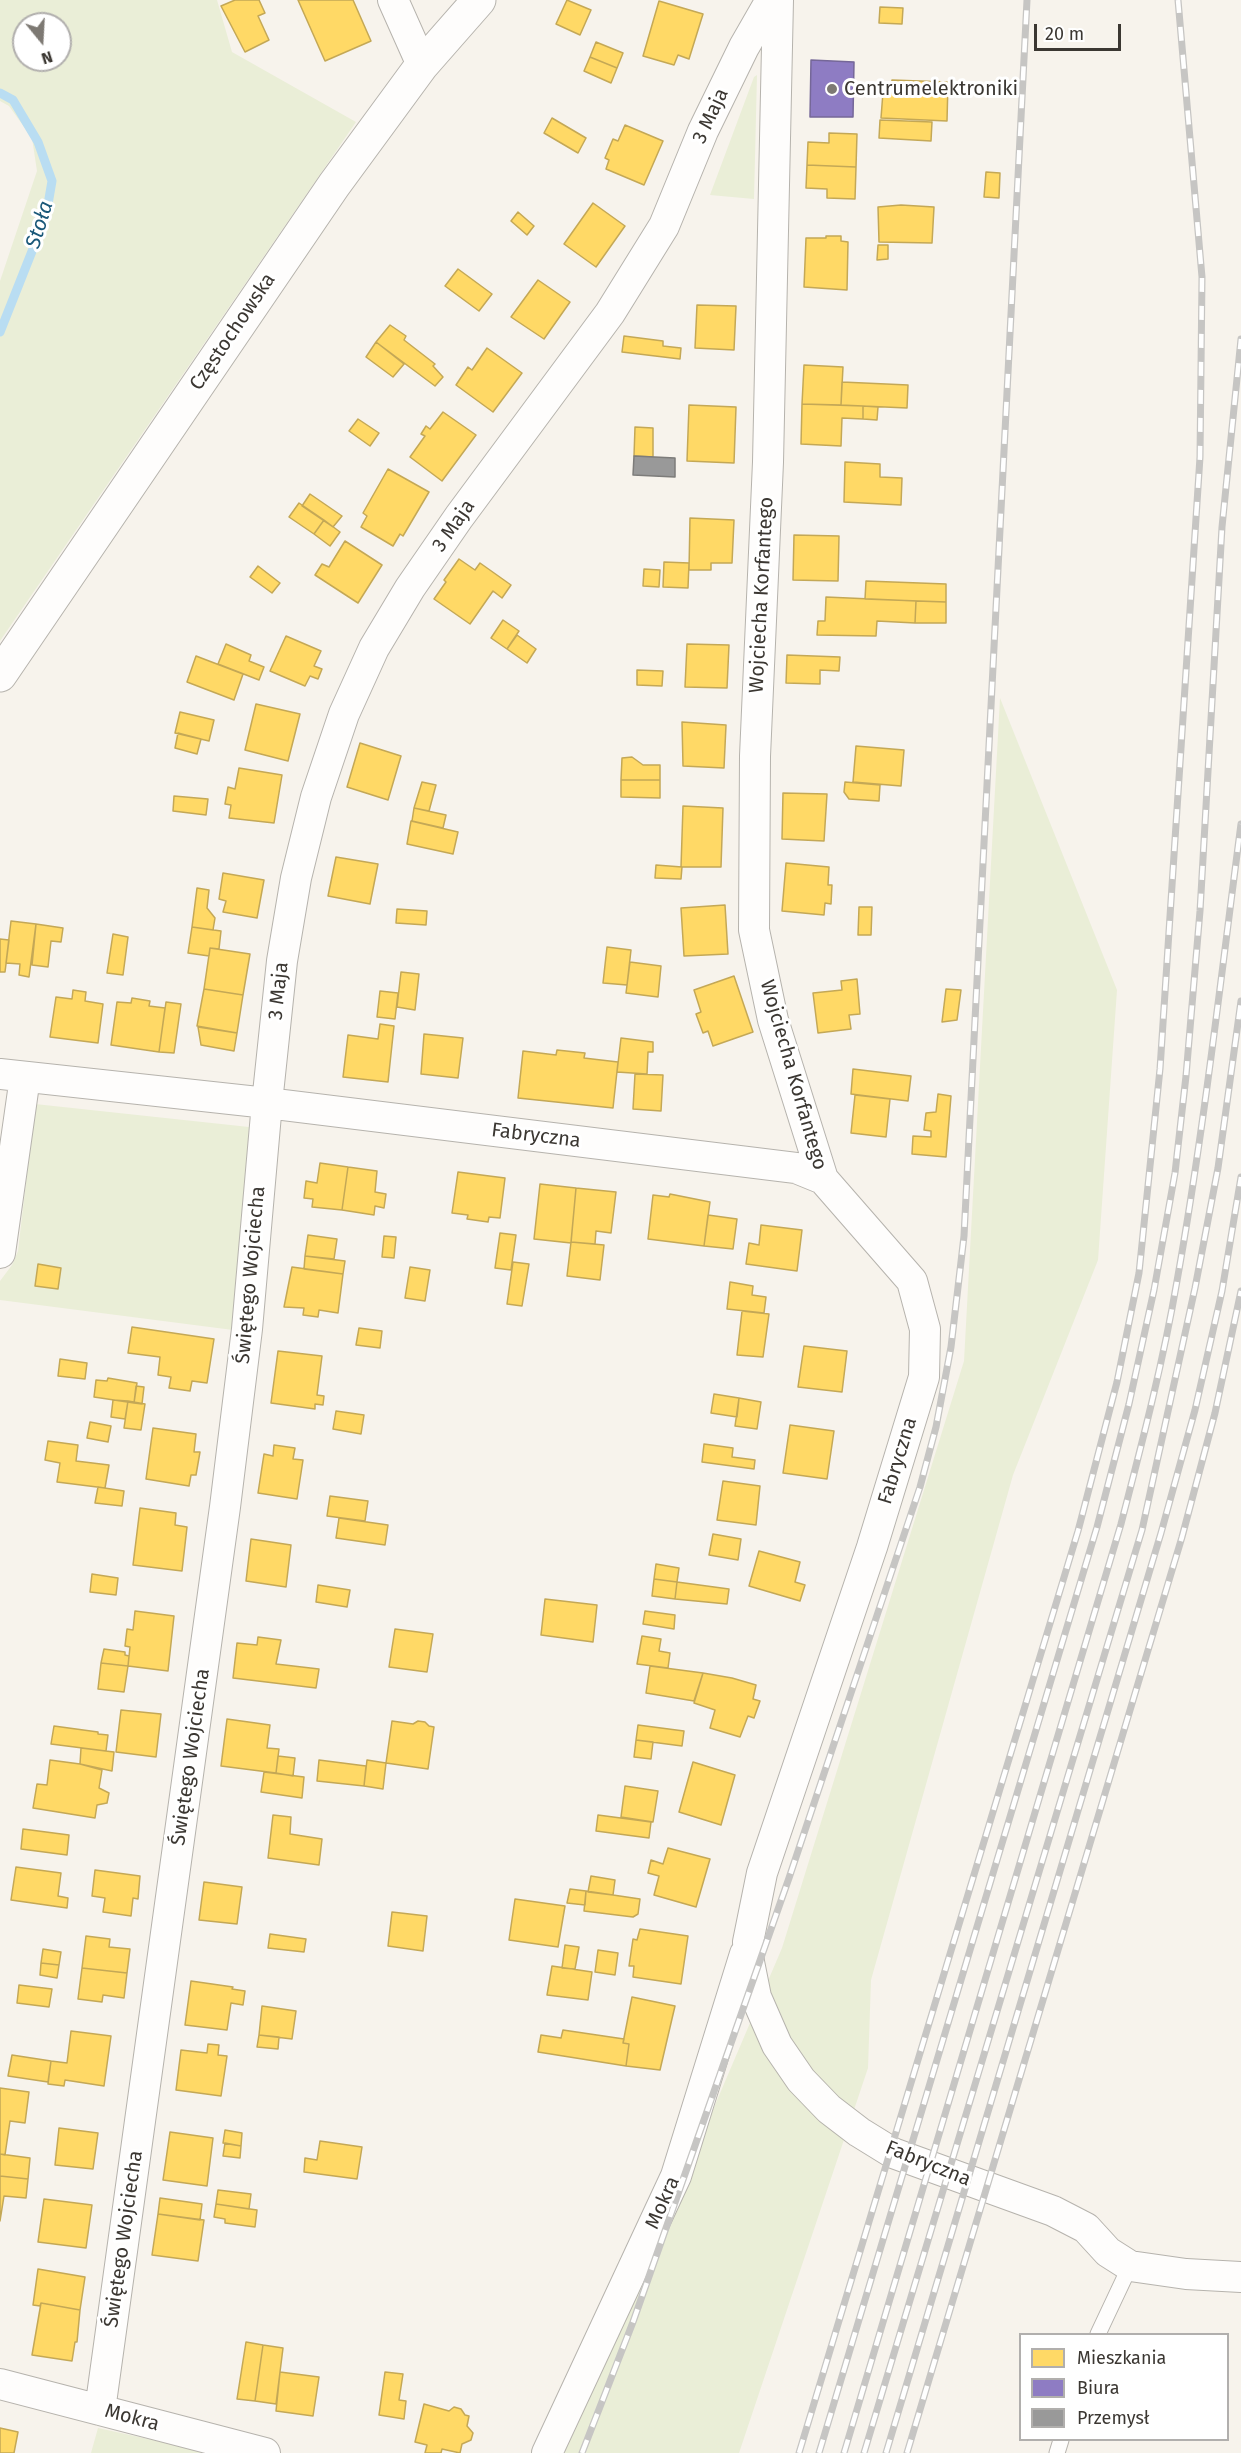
<!DOCTYPE html>
<meta charset="utf-8">
<style>
body{margin:0}
#map{position:relative;width:1241px;height:2453px;overflow:hidden;background:#f7f3ec;font-family:"Fira Sans",sans-serif}
canvas{display:block}
.legend{position:absolute;left:1019px;top:2333px;width:210px;height:108px;box-sizing:border-box;background:#fff;border:2px solid #b1afad;margin:0;padding:8px 10px;list-style:none;font-size:18px;color:#3b3732}
.legend li{display:flex;align-items:center;gap:12px;height:30px}
.legend b{width:30px;border:2px solid #b1afad}
.north{position:absolute;left:12px;top:12px;width:60px;height:60px;box-sizing:border-box;background:#fff;border:2px solid #b1afad;border-radius:50%;rotate:162deg;font-size:16px;font-weight:700;line-height:24px;text-align:center;color:#3b3732}
.north::after{content:'';display:block;margin:auto;width:21px;height:27px;background:#7d7973;clip-path:polygon(50% 0,100% 100%,50% 72%,0 100%)}
.scale{position:absolute;left:1034px;top:24px;width:87px;height:27px;box-sizing:border-box;border:3px solid #3b3732;border-top:0;padding-left:8px;font-size:18px;line-height:21px;white-space:nowrap;color:#3b3732;-webkit-text-stroke:4px #fff;paint-order:stroke}
</style>
<div id="map">
<canvas width="1241" height="2453"></canvas>
<ul class="legend">
<li><b style="height:16px;background:#ffd966"></b>Mieszkania</li>
<li><b style="height:16px;background:#8e7cc3"></b>Biura</li>
<li><b style="height:16px;background:#999"></b>Przemysł</li>
</ul>
<div class="north">N</div>
<div class="scale">20 m</div>
</div>
<script>
const context = document.querySelector('canvas').getContext('2d');
context.lineJoin = 'round';
function fillPath(path, color) {
  context.fillStyle = color;
  context.fill(path, 'evenodd');
}
function strokePath(path, color, width, dash) {
  context.strokeStyle = color;
  context.lineWidth = width;
  context.lineCap = dash ? 'butt' : 'round';
  context.setLineDash(dash || []);
  context.stroke(path);
}
function label(font, color, halo, rows, align = 'center') {
  context.font = font + ' "Fira Sans",sans-serif';
  context.lineWidth = 6;
  context.setLineDash([]);
  context.textBaseline = 'middle';
  context.strokeStyle = halo;
  context.fillStyle = color;
  for (const [text, x, y, turn = 0] of rows) {
    context.save();
    context.translate(x, y);
    context.rotate((+turn || 0) * Math.PI / 180);
    context.textAlign = isNaN(turn) ? turn : align;
    if (halo) context.strokeText(text, 0, 0);
    context.fillText(text, 0, 0);
    context.restore();
  }
}
const green = new Path2D(`
 M0,0H217L232,52L356,122L0,641V281L37,171L32,138L9,106L0,101ZM24,24H60V60H24Z
 M757,75L754,199L710,195L754,77Z
 M1000,698L1117,990L1098,1260L1013,1475L871,1980L868,2068L739,2453H558L651,2255L782,1948L964,1361Z
 M35,1104L249,1127L233,1330L0,1300V1281L12,1265L18,1251Z
 M98,2428L212,2453H91Z`);
const homes = new Path2D(`
 M235,0H259L265,13L258,16L269,40L245,52L221,6Z
 M298,0H353L371,41L325,61Z
 M567,0L591,10L580,35L556,24Z
 M659,1L703,14L689,59L678,55L674,65L643,56Z
 M880,7L903,8L902,24L879,23Z
 M596,42L623,53L617,68L590,57Z
 M590,57L617,68L611,83L584,71Z
 M892,80L948,82L947,121L881,118L883,92L891,93Z
 M552,118L586,138L578,153L544,133Z
 M880,120L932,122L931,141L879,138Z
 M625,125L663,141L644,185L606,169L609,160L605,158L613,139L618,141Z
 M829,133L857,134L856,167L807,165L808,142L829,143Z
 M807,165L856,167L855,199L827,198V189L806,188Z
 M986,172L1000,173L999,198L984,197Z
 M593,203L625,226L596,267L564,244Z
 M901,205L934,207L932,243L879,242L878,207Z
 M518,212L534,226L527,235L511,221Z
 M826,236H841V241L848,242L847,290L804,287L806,238H826Z
 M878,245H888V259L877,260Z
 M458,269L492,294L479,311L445,286Z
 M538,280L570,302L544,339L511,317Z
 M697,305L736,306L734,350L695,348Z
 M390,325L406,336L404,340L435,364L433,366L443,377L435,386L376,342Z
 M624,336L663,341V346L681,348L680,359L622,352Z
 M376,342L404,364L393,377L366,357Z
 M487,348L522,373L493,412L456,385L468,367L472,370Z
 M804,365L843,367L841,405L802,404Z
 M842,382L908,385L907,408L841,405Z
 M802,404L863,406V419L842,418L841,446L801,444Z
 M689,405L736,407L734,463L687,461Z
 M863,406L878,407L877,420L863,419Z
 M443,412L476,435L442,481L410,457L425,436L421,434L426,426L430,429Z
 M358,419L379,433L370,446L349,431Z
 M635,427L653,428V457L634,456Z
 M845,462L880,464V477L902,478L901,505L844,502Z
 M388,469L429,492L403,536L400,534L393,546L361,527L367,516L363,513Z
 M310,494L342,516L333,527L302,506Z
 M299,503L324,520L314,534L289,517Z
 M690,518L734,520L732,563H711V570H689Z
 M324,520L340,532L330,546L314,534Z
 M794,535L839,536L838,581L793,580Z
 M345,541L382,565L358,603L315,575L322,564L329,567Z
 M459,559L475,570L480,563L511,585L502,598L493,591L470,624L434,599L446,582L444,580Z
 M664,562L689,563L688,588L663,587Z
 M258,566L280,583L272,593L250,577Z
 M644,569L660,570L659,587L643,586Z
 M866,581L946,584V602L865,599Z
 M826,597L916,601L915,623L877,621L876,636L817,635L818,621H825Z
 M916,601L946,602V623H915Z
 M503,620L519,631L507,649L491,638Z
 M517,635L536,649L527,663L507,649Z
 M286,636L321,651L314,666L322,669L318,679L310,676L305,686L270,671Z
 M226,644L251,655L249,661L264,667L259,680L218,664Z
 M687,644L729,645L727,688L685,687Z
 M787,655L840,657L839,671L820,670V684L786,683Z
 M196,656L243,674L234,700L187,682Z
 M637,670L663,671L662,686L637,685Z
 M256,704L300,714L288,761L245,750Z
 M180,712L214,720L209,741L175,733Z
 M682,722L726,725L724,768L683,766Z
 M178,733L201,739L197,754L175,748Z
 M360,743L401,756L388,800L347,787Z
 M856,746L904,750L901,786L853,782Z
 M632,757L643,765H660V780H621L622,758Z
 M239,768L282,775L274,823L229,818L231,805L225,804L228,787L235,789Z
 M621,780H660V798L621,797Z
 M422,782L436,785L429,811L414,808Z
 M845,782L880,785L879,801L849,799L844,792Z
 M783,793L827,794L824,841L782,839Z
 M174,796L208,799L206,815L173,811Z
 M683,806L723,808L721,867H681Z
 M414,808L446,815L443,828L412,821Z
 M411,821L458,832L453,854L407,844Z
 M336,857L378,864L370,904L328,896Z
 M786,863L829,867L828,885H832L831,904L825,903L824,915L782,911Z
 M656,865L682,867L681,879L655,878Z
 M223,873L264,880L257,918L223,912L226,901L219,899Z
 M197,888L209,890L207,908L215,918L213,930L192,927Z
 M725,905L728,954L684,956L681,908Z
 M859,907H872L871,935H858Z
 M397,909L427,911L426,925L396,923Z
 M11,921L36,924L29,977L19,975L20,964L6,963Z
 M36,924L63,928L61,942L51,941L48,967L32,965Z
 M192,927L221,931L219,949L210,948L209,956L188,953Z
 M113,934L128,937L123,975L107,973Z
 M0,939L9,940L5,972H0Z
 M607,947L631,950L627,985L603,983Z
 M210,948L250,954L243,995L204,989Z
 M630,962L661,966L658,997L626,993Z
 M401,972L419,974L415,1010L397,1007Z
 M734,976L753,1032L713,1046L708,1031L703,1033L696,1014L701,1012L694,990Z
 M857,979L860,1014L849,1015L851,1029L818,1033L813,993L842,990L841,981Z
 M204,989L243,995L237,1033L197,1026Z
 M946,989L961,990L957,1020L942,1022Z
 M73,990L86,992L85,1001L103,1004L98,1043L50,1037L56,997L72,999Z
 M380,991L398,993L395,1019L377,1017Z
 M132,998L150,1001L149,1006L165,1008L159,1052L111,1045L117,1002L131,1003Z
 M166,1002L181,1004L174,1053L159,1052Z
 M380,1024L394,1026L388,1082L343,1077L348,1035L378,1039Z
 M198,1027L237,1033L234,1051L201,1045Z
 M424,1034L463,1038L458,1078L421,1074Z
 M621,1038L653,1042V1052H648L647,1074L617,1072Z
 M557,1050L585,1053L584,1058L618,1062L613,1108L518,1098L523,1051L556,1055Z
 M853,1069L911,1076L908,1101L851,1094Z
 M635,1074L663,1075L661,1111L633,1109Z
 M938,1094L951,1096L946,1157L912,1154L913,1136L931,1137V1131L924,1130L926,1113L936,1112Z
 M855,1095L890,1099L886,1137L851,1133Z
 M320,1163L348,1167L342,1210L312,1207L313,1199L304,1198L306,1181L317,1183Z
 M348,1167L377,1171L375,1192L386,1194L384,1208L375,1206L374,1215L342,1210Z
 M458,1172L505,1178L500,1218L489,1217L488,1222L467,1219L468,1215L452,1213Z
 M540,1184L576,1188L571,1243L534,1239Z
 M576,1188L616,1192L611,1233L596,1231L595,1244L571,1242Z
 M670,1194L710,1202L704,1246L648,1239L653,1195L669,1197Z
 M708,1215L737,1219L733,1249L704,1246Z
 M761,1225L802,1230L797,1271L746,1264L749,1243L759,1245Z
 M500,1233L516,1235L511,1270L495,1268Z
 M308,1235L337,1239L334,1259L305,1256Z
 M384,1236L396,1237L394,1258L382,1257Z
 M571,1242L604,1245L600,1280L567,1276Z
 M305,1256L345,1261L343,1274L304,1269Z
 M513,1262L529,1264L522,1306L507,1304Z
 M38,1264L61,1268L58,1289L35,1286Z
 M292,1267L343,1274L338,1313L319,1310L318,1317L303,1315L304,1308L284,1307Z
 M410,1267L430,1270L425,1301L405,1298Z
 M730,1282L753,1286L752,1295L766,1297L764,1313L727,1309Z
 M742,1311L769,1314L763,1357L737,1355Z
 M132,1327L214,1339L207,1383L192,1381L190,1391L169,1388L171,1377L158,1375L160,1357L128,1353Z
 M359,1328L382,1331L380,1348L356,1345Z
 M804,1346L847,1351L842,1392L798,1387Z
 M278,1351L322,1356L317,1395L324,1396L323,1405L315,1404V1409L271,1403Z
 M60,1359L87,1363L85,1379L58,1376Z
 M108,1378L137,1383L134,1403L94,1397L96,1380L107,1381Z
 M136,1386L144,1387L142,1404L134,1403Z
 M714,1394L739,1398L737,1417L711,1413Z
 M739,1398L761,1402L757,1429L735,1426Z
 M113,1400L128,1401L125,1419L111,1417Z
 M128,1401L145,1404L141,1430L124,1428Z
 M336,1411L364,1415L361,1434L333,1429Z
 M90,1422L111,1426L108,1442L87,1438Z
 M790,1425L834,1431L827,1479L783,1473Z
 M153,1428L196,1434L194,1452H200L196,1475H191L189,1486L146,1479Z
 M48,1441L78,1445L76,1461L109,1465L105,1488L57,1482L60,1463L45,1460Z
 M704,1444L733,1448L732,1457L755,1460L754,1469L702,1462Z
 M274,1445L295,1448L293,1459L303,1460L297,1499L258,1493L264,1454L273,1456Z
 M723,1481L760,1486L756,1525L717,1520Z
 M98,1487L124,1491L122,1506L95,1503Z
 M330,1496L368,1501L365,1521L327,1516Z
 M140,1508L176,1513L175,1525L187,1527L182,1571L133,1565Z
 M339,1518L388,1525L385,1545L336,1538Z
 M713,1534L741,1539L738,1560L709,1555Z
 M251,1539L291,1545L286,1587L246,1581Z
 M759,1551L800,1562L795,1582L805,1585L800,1601L749,1586Z
 M656,1564L679,1568L677,1582L654,1579Z
 M92,1574L118,1578L116,1595L90,1592Z
 M654,1579L677,1582L675,1599L652,1596Z
 M677,1582L729,1589L727,1604L675,1599Z
 M318,1585L350,1590L347,1607L316,1602Z
 M545,1599L597,1605L593,1642L541,1635Z
 M135,1611L174,1616L168,1671L128,1666L130,1647L125,1646L127,1629L133,1630Z
 M645,1611L675,1615L674,1629L643,1624Z
 M395,1629L433,1634L427,1672L389,1667Z
 M642,1636L661,1639L659,1651L670,1653L668,1668L637,1664Z
 M258,1637L281,1640L276,1664L319,1669L316,1688L233,1678L237,1643L257,1645Z
 M104,1649L125,1652V1655L129,1656L128,1666L101,1663Z
 M101,1663L128,1666L124,1692L98,1689Z
 M650,1666L703,1673L694,1701L646,1693Z
 M703,1673L732,1678L756,1685L753,1699L760,1701L754,1718L748,1716L740,1737L710,1728L715,1710L694,1703Z
 M121,1710L161,1714L156,1757L116,1752Z
 M227,1719L270,1725L267,1748L279,1749L276,1773L221,1766Z
 M392,1721L413,1724L418,1721L425,1722L429,1726L434,1727L428,1769L386,1763Z
 M638,1725L684,1731L682,1746L636,1740Z
 M54,1726L98,1732V1734L108,1735L106,1751L51,1744Z
 M636,1740L653,1742L651,1759L634,1757Z
 M81,1748L114,1752L112,1771L80,1764Z
 M278,1756L295,1758L293,1776L276,1773Z
 M50,1760L80,1764L102,1770L99,1788L109,1793L107,1803L97,1805L95,1818L33,1808L37,1784L47,1785Z
 M319,1760L366,1766L364,1786L317,1781Z
 M367,1760L386,1763L383,1789L364,1786Z
 M693,1762L735,1775L721,1825L679,1812Z
 M264,1772L304,1777L302,1798L261,1792Z
 M625,1786L658,1791L653,1822L621,1817Z
 M273,1815L291,1817L290,1834L322,1839L319,1865L268,1858Z
 M598,1815L651,1822L649,1838L596,1831Z
 M23,1829L69,1835L67,1855L21,1849Z
 M668,1848L710,1859L696,1907L654,1895L659,1876L648,1873L651,1860L663,1864Z
 M16,1867L61,1873L58,1896L68,1898L67,1908L11,1900Z
 M95,1870L140,1876L138,1899L133,1898L131,1916L103,1912L105,1898L92,1896Z
 M591,1876L615,1880L613,1895L588,1892Z
 M204,1882L242,1887L237,1924L199,1920Z
 M570,1889L586,1891L585,1905L567,1903Z
 M586,1891L640,1899L638,1914L633,1917L584,1911Z
 M515,1899L565,1906L558,1947L509,1940Z
 M392,1912L427,1916L423,1951L388,1946Z
 M640,1929L688,1936L681,1984L633,1977L634,1966H629L633,1939L637,1940Z
 M270,1934L306,1939L304,1952L268,1948Z
 M86,1936L110,1939L109,1947L130,1949L127,1973L82,1968Z
 M565,1945L579,1947L575,1969L562,1968Z
 M43,1949L61,1952L59,1965L41,1963Z
 M598,1950L618,1953L615,1975L595,1972Z
 M41,1963L59,1965L57,1978L40,1975Z
 M552,1966L592,1972L588,2000L547,1995Z
 M82,1968L127,1973L124,1998L103,1995L102,2002L78,1999Z
 M191,1981L233,1987L232,1989L245,1991L243,2005L231,2003L227,2030L185,2025Z
 M19,1985L52,1989L49,2007L17,2003Z
 M632,1997L675,2006L660,2070L626,2066L629,2044L623,2043Z
 M262,2006L296,2011L292,2039L259,2035Z
 M563,2030L624,2039L623,2043L629,2044L626,2066L538,2052L541,2035L561,2038Z
 M71,2031L111,2036L104,2086L65,2080L64,2086L48,2084L51,2061L67,2063Z
 M259,2035L279,2037L278,2049L257,2047Z
 M208,2044L219,2045L218,2055L227,2056L221,2096L176,2090L181,2050L207,2053Z
 M12,2055L51,2061L48,2082L8,2076Z
 M0,2088L29,2092L25,2123L10,2121L5,2155L0,2154Z
 M59,2128L98,2133L93,2169L55,2165Z
 M225,2130L242,2133L241,2146L223,2143Z
 M170,2132L213,2138L207,2186L163,2180Z
 M320,2141L362,2147L357,2179L304,2172L305,2158L317,2160Z
 M225,2143L241,2146L240,2158L223,2156Z
 M0,2154L30,2158L28,2179L0,2176Z
 M0,2176L28,2179L26,2198L4,2196L0,2221Z
 M218,2190L251,2194L249,2209L216,2204Z
 M160,2198L202,2204L200,2220L158,2214Z
 M44,2199L92,2205L86,2248L38,2242Z
 M216,2204L257,2210L255,2227L225,2223V2219L214,2217Z
 M158,2214L204,2220L198,2261L152,2255Z
 M38,2269L85,2277L80,2310L41,2303L40,2306L33,2305Z
 M41,2303L80,2310L77,2342H75L72,2361L32,2355Z
 M246,2342L263,2345L255,2401L237,2399Z
 M263,2345L283,2348L276,2404L255,2401Z
 M280,2372L319,2377L313,2416L276,2411Z
 M385,2372L403,2374L399,2400L406,2401L404,2419L379,2415Z
 M424,2404L449,2411L454,2407L461,2409L465,2415L469,2416L467,2426L473,2433L471,2440L462,2444L460,2453L442,2449L441,2453H425L427,2445L415,2442Z
 M0,2428L18,2432L14,2453H0Z`);
const offices = new Path2D(`
 M811,60L854,62L853,117H810Z`);
const industry = new Path2D(`
 M634,456L675,458V477L633,475Z`);
const stream = new Path2D(`
 M0,93L13,100L38,142L52,181L46,216L0,332`);
const lane = new Path2D(`
 M1098,2334L1130,2266
 M1057,2453L1061,2440`);
const street = new Path2D(`
 M393,0L422,65
 M778,0L768,462L755,756L754,930L773,1020L823,1179
 M0,1074L267,1103L796,1168L823,1179L912,1281L925,1329L924,1377L872,1547L762,1873L748,1942L749,1962L756,1997L777,2045L801,2080L829,2109L859,2132L893,2153L1053,2211L1086,2228L1108,2252L1130,2266L1186,2274L1241,2277
 M0,1253L25,1077
 M0,2384L265,2453
 M100,2410L225,1507L247,1329L267,1103L282,961L296,878L316,797L344,714L374,648L410,588L459,517L610,313L664,226L703,131L744,47L771,0
 M547,2453L676,2176L745,1954`);
const secondary = new Path2D(`
 M0,675L334,185L422,65L479,0`);
const rail = new Path2D(`
 M582,2453L633,2322L789,1878L920,1487L936,1427L951,1347L964,1236L1027,0
 M799,2453L1078,1531L1117,1382L1139,1273L1160,1069L1181,748L1200,457L1202,277L1178,0
 M819,2453L1097,1527L1129,1404L1154,1290L1175,1173L1186,1076L1200,911L1222,527L1241,339
 M844,2453L1121,1524C1142,1443 1163,1363 1177,1281C1204,1130 1221,976 1241,824
 M864,2453L1142,1530L1195,1288L1218,1168L1241,1001
 M886,2453L1161,1533L1195,1410L1222,1291L1241,1177
 M907,2453L1182,1537L1215,1413L1241,1291`);
const markers = [
 [832,89,6,"#7d7973"]
];
const poiNames = [
 ["Centrumelektroniki",844,89]
];
const streetNames = [
 ["3 Maja",711,116,-65],
 ["Częstochowska",233,332,-56],
 ["3 Maja",454,526,-55],
 ["Wojciecha Korfantego",762,595,-87],
 ["3 Maja",279,991,-84],
 ["Wojciecha Korfantego",793,1075,74],
 ["Fabryczna",536,1136,7],
 ["Świętego Wojciecha",251,1275,-85],
 ["Fabryczna",898,1461,-73],
 ["Świętego Wojciecha",191,1757,-82],
 ["Fabryczna",928,2164,22],
 ["Mokra",663,2203,-66],
 ["Świętego Wojciecha",124,2239,-82],
 ["Mokra",132,2418,15]
];
const waterNames = [
 ["Stoła",40,225,-73]
];
fillPath(green, '#eaeed7');
fillPath(homes, '#ffd966');
strokePath(homes, '#c4a856', 1.5);
fillPath(offices, '#8e7cc3');
strokePath(offices, '#756798', 1.5);
fillPath(industry, '#999');
strokePath(industry, '#7d7c7a', 1.5);
strokePath(stream, '#b9ddf2', 9);
strokePath(lane, '#b6b3ad', 17);
strokePath(street, '#b6b3ad', 32);
strokePath(secondary, '#b6b3ad', 35);
strokePath(lane, '#fefdfc', 15);
strokePath(street, '#fefdfc', 30);
strokePath(secondary, '#fefdfc', 33);
strokePath(rail, '#c6c5c3', 7);
strokePath(rail, '#fff', 4.5, [14]);
for (const [x, y, r, color] of markers) {
  const dot = new Path2D();
  dot.arc(x, y, r, 0, 2 * Math.PI);
  context.fillStyle = color;
  context.fill(dot);
  strokePath(dot, '#fff', 2);
}
label('20px', '#3b3732', '#fff', poiNames, 'left');
label('20px', '#3b3732', '#fff', streetNames);
label('italic 21px', '#1a5879', '#fff', waterNames);
</script>
